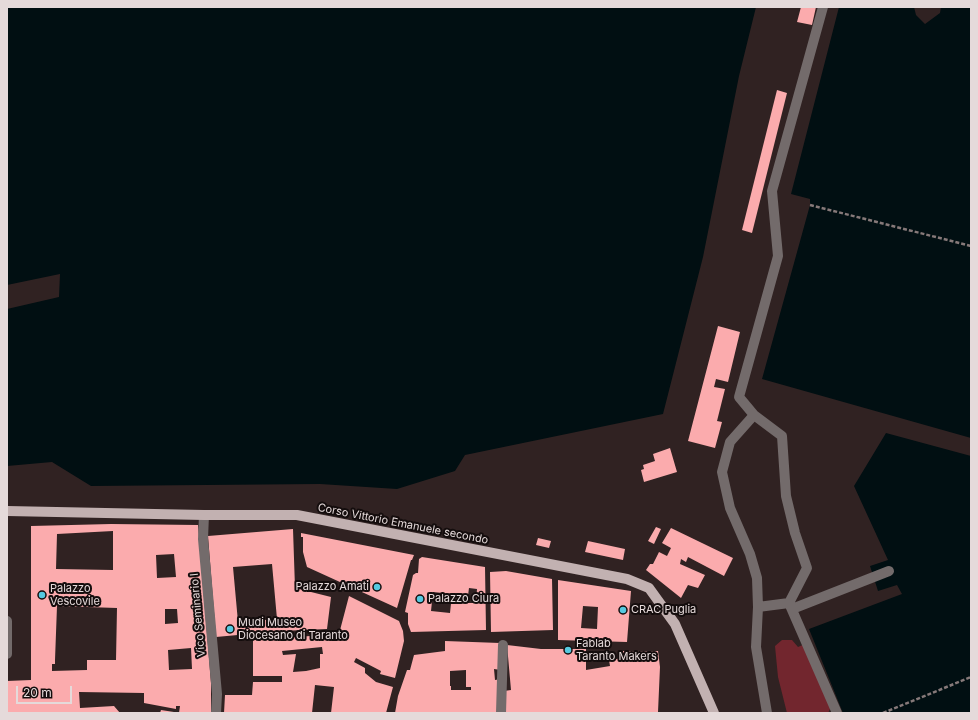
<!DOCTYPE html>
<style>
body{margin:0}
#map{position:relative;width:978px;height:720px;overflow:hidden;background:#302222;font-family:Inter,sans-serif}
canvas{display:block}
.frame{position:absolute;inset:0;border:8px solid #e5dada;pointer-events:none}
.scale{position:absolute;left:16px;top:686px;width:56px;height:18px;box-sizing:border-box;border:2px solid #e5dada;border-top:0;padding-left:5px;font-size:12px;line-height:14px;white-space:nowrap;color:#e5dada;-webkit-text-stroke:3px #140d0d;paint-order:stroke}
</style>
<div id="map">
<canvas width="978" height="720"></canvas>
<div class="frame"></div>
<div class="scale">20 m</div>
</div>
<script>
const context = document.querySelector('canvas').getContext('2d');
context.lineJoin = 'round';
function fillPath(path, color) {
  context.fillStyle = color;
  context.fill(path, 'evenodd');
}
function strokePath(path, color, width, dash) {
  context.strokeStyle = color;
  context.lineWidth = width;
  context.lineCap = dash ? 'butt' : 'round';
  context.setLineDash(dash || []);
  context.stroke(path);
}
function label(font, color, halo, rows, align = 'center') {
  context.font = font + ' Inter,sans-serif';
  context.lineWidth = 4;
  context.setLineDash([]);
  context.textBaseline = 'middle';
  context.strokeStyle = halo;
  context.fillStyle = color;
  for (const [text, x, y, turn = 0] of rows) {
    context.save();
    context.translate(x, y);
    context.rotate((+turn || 0) * Math.PI / 180);
    context.textAlign = isNaN(turn) ? turn : align;
    if (halo) context.strokeText(text, 0, 0);
    context.fillText(text, 0, 0);
    context.restore();
  }
}
const green = new Path2D(`
 M782,640H792L798,647L805,644L831,707L828,713H787L778,677L775,646Z`);
const water = new Path2D(`
 M7,7H756L739,76L703,257L663,414L465,455L455,471L397,489L320,484L91,486L52,462L7,466V309L59,297L60,274L7,285Z
 M839,7H914L916,15L925,24L940,13L941,7H971V438L762,379L810,205V199L791,194Z
 M886,433L971,456V713H843L809,629L902,594L897,585L878,591L870,566L888,560L854,486Z`);
const building = new Path2D(`
 M801,7H816L812,25L797,22Z
 M777,90L787,93L752,233L742,230Z
 M718,326L740,332L728,382L716,379L714,387L725,389L717,421L722,422L715,448L688,441Z
 M670,448L677,472L644,482L641,470L644,469L643,465L655,461L653,454Z
 M111,524L198,525L211,683V713H179L180,706H176V709L144,703V693L79,692L80,708L114,706L120,713H7V681L31,680V526ZM113,531V570L56,569L57,534ZM174,554L176,577L157,578L156,555ZM57,606L117,608L116,660H87V670L52,671V664H55V660ZM165,609H177L178,623L165,624ZM191,648L192,669L169,670L168,650Z
 M656,527L661,529L654,544L648,541Z
 M671,528L733,558L724,576L688,557L686,562L681,559L680,564L705,575L698,588L688,585L681,598L646,570L650,564H653L659,552L667,556L671,548L662,543Z
 M293,529L295,588L331,597L327,629L281,631L216,637L208,536ZM272,564L277,619L238,622L233,567Z
 M301,533L414,555L412,560H411L397,608L307,567L303,552V537H301Z
 M538,538L551,541L549,548L536,545Z
 M588,541L625,549L623,560L585,552Z
 M422,557L485,567L486,630L411,632L408,624V613L405,612L413,575L416,573H418L419,559ZM469,588L477,589L476,603H467ZM433,592L452,594L450,613L431,611Z
 M506,571L552,579L553,630L491,632L490,572Z
 M558,580L631,591L627,642L558,640ZM583,606L598,607L597,629L581,628Z
 M349,596L399,621L403,631L404,641L395,678L380,674L381,671L356,658L354,662L365,668V673L376,682L393,687L386,713H331L334,687L315,685L312,713H224L225,695H252L253,682H282V676H253V640L339,634ZM322,647L323,654H320V668L306,671L293,672L296,654L283,655L282,651Z
 M445,641L500,643L501,670L494,669L495,680L501,679L500,713H395L398,696L407,670H410L414,655L445,651ZM466,670V687H471V690H451V686H450V671Z
 M507,645L541,649H586V670L610,666L609,660L623,658V651H658L660,667L658,712L503,713L504,691L511,690Z
 M161,710L174,712V713H160Z`);
const path = new Path2D(`
 M810,205L971,246
 M883,713L971,677`);
const minor = new Path2D(`
 M754,415L739,397L778,256L772,191L823,7
 M204,515L203,539L217,694L216,713
 M789,603L837,713
 M758,607L789,603
 M792,609L889,571
 M7,621V654
 M501,713L503,645
 M767,713L756,647L758,607L757,578L750,554L730,508L722,472L730,442L754,415L782,436L786,496L795,533L807,568L789,603`);
const major = new Path2D(`
 M7,511L204,515H297L627,579L649,588L675,624L714,713`);
const markers = [
 [377,587,4,"#56c9e0"],
 [42,595,4,"#56c9e0"],
 [420,599,4,"#56c9e0"],
 [623,610,4,"#56c9e0"],
 [230,629,4,"#56c9e0"],
 [568,650,4,"#56c9e0"]
];
const streetNames = [
 ["Corso Vittorio Emanuele secondo",403,524,11],
 ["Vico Seminario I",198,615,-95]
];
const poiNames = [
 ["Palazzo Amati",369,587,"right"],
 ["Palazzo",50,589],
 ["Vescovile",50,602],
 ["Palazzo Ciura",428,599],
 ["CRAC Puglia",631,610],
 ["Mudi Museo",238,623],
 ["Diocesano di Taranto",238,636],
 ["Fablab",576,644],
 ["Taranto Makers",576,657]
];
fillPath(green, '#72262e');
fillPath(water, '#010f12');
fillPath(building, '#fbabad');
strokePath(path, '#867979', 2.5, [4, 2]);
strokePath(minor, '#736b6b', 10);
strokePath(major, '#c2b1b1', 10);
for (const [x, y, r, color] of markers) {
  const dot = new Path2D();
  dot.arc(x, y, r, 0, 2 * Math.PI);
  context.fillStyle = color;
  context.fill(dot);
  strokePath(dot, '#140d0d', 1.5);
}
label('11px', '#e5dada', '#140d0d', streetNames);
label('11px', '#e5dada', '#140d0d', poiNames, 'left');
</script>
